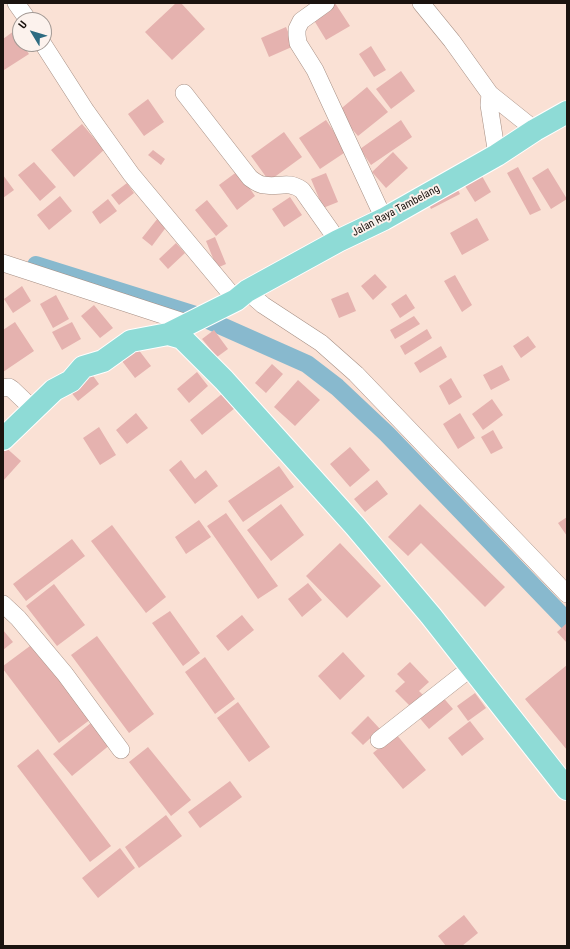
<!DOCTYPE html>
<style>
body{margin:0}
#map{position:relative;width:570px;height:949px;overflow:hidden;background:#fae1d5;font-family:"Roboto Condensed",sans-serif}
canvas{display:block}
.frame{position:absolute;inset:0;border:4px solid #1b130f;pointer-events:none}
.north{position:absolute;left:12px;top:12px;width:40px;height:40px;box-sizing:border-box;background:#fcf2ed;border:1px solid #a29994;border-radius:50%;rotate:308deg;font-size:11px;font-weight:700;line-height:16px;text-align:center;color:#1b130f}
.north::after{content:'';display:block;margin:auto;width:14px;height:18px;background:#2d6b81;clip-path:polygon(50% 0,100% 100%,50% 72%,0 100%)}
</style>
<div id="map">
<canvas width="570" height="949"></canvas>
<div class="frame"></div>
<div class="north">U</div>
</div>
<script>
const context = document.querySelector('canvas').getContext('2d');
context.lineJoin = 'round';
function strokePath(path, color, width, dash) {
  context.strokeStyle = color;
  context.lineWidth = width;
  context.lineCap = dash ? 'butt' : 'round';
  context.setLineDash(dash || []);
  context.stroke(path);
}
function fillPath(path, color) {
  context.fillStyle = color;
  context.fill(path, 'evenodd');
}
function label(font, color, halo, rows, align = 'center') {
  context.font = font + ' "Roboto Condensed",sans-serif';
  context.lineWidth = 4;
  context.setLineDash([]);
  context.textBaseline = 'middle';
  context.strokeStyle = halo;
  context.fillStyle = color;
  for (const [text, x, y, turn = 0] of rows) {
    context.save();
    context.translate(x, y);
    context.rotate((+turn || 0) * Math.PI / 180);
    context.textAlign = isNaN(turn) ? turn : align;
    if (halo) context.strokeText(text, 0, 0);
    context.fillText(text, 0, 0);
    context.restore();
  }
}
const canal = new Path2D(`
 M36,265L199,316L307,364L337,387L387,434L567,621`);
const building = new Path2D(`
 M176,3H181L205,29L172,60L145,32Z
 M335,3L350,26L326,40L312,17Z
 M286,27L294,46L269,57L261,38Z
 M14,31L20,40V44H22L29,54L4,70L3,39Z
 M371,46L386,70L374,77L359,54Z
 M401,71L415,91L391,109L376,89Z
 M367,87L388,112L358,136L337,112Z
 M148,99L164,122L144,136L128,114Z
 M326,120L347,151L320,169L299,138Z
 M401,120L412,137L371,165L360,149Z
 M82,124L104,150L74,177L51,150Z
 M284,132L302,157L269,181L251,156Z
 M153,150L165,159L161,165L148,155Z
 M393,152L408,168L386,188L372,172Z
 M34,162L56,187L40,201L18,175Z
 M518,167L541,210L530,215L507,173Z
 M548,168L567,199L551,209L532,178Z
 M238,171L255,196L237,210L219,185Z
 M326,173L338,202L323,208L311,179Z
 M3,175L14,190L3,198Z
 M451,176L460,194L431,209L422,191Z
 M482,176L491,192L475,202L465,186Z
 M127,183L134,193L119,205L111,195Z
 M60,196L72,211L49,230L37,215Z
 M290,197L302,215L284,227L272,209Z
 M108,199L117,211L100,224L92,212Z
 M207,200L228,226L216,236L195,210Z
 M158,218L167,226L152,246L142,238Z
 M477,218L489,240L462,255L450,233Z
 M215,237L226,264L217,268L206,241Z
 M176,243L185,253L168,269L159,259Z
 M375,274L387,287L373,300L361,286Z
 M455,275L472,305L462,312L444,281Z
 M22,286L31,301L13,313L4,299Z
 M348,292L356,311L339,318L331,299Z
 M406,294L415,308L400,318L391,304Z
 M56,295L69,319L53,328L40,304Z
 M94,305L113,328L100,338L81,316Z
 M414,316L420,324L395,339L390,330Z
 M15,322L34,351L3,372V330Z
 M72,322L81,339L62,350L52,332Z
 M427,329L432,338L405,355L400,346Z
 M214,330L228,349L217,357L202,339Z
 M528,336L536,347L521,358L513,346Z
 M441,346L447,357L420,373L414,363Z
 M138,349L151,366L135,378L122,361Z
 M272,364L283,374L266,393L255,383Z
 M502,365L510,380L491,390L483,375Z
 M197,372L208,386L189,403L177,389Z
 M91,373L99,384L78,401L70,391Z
 M451,378L462,397L449,405L439,386Z
 M298,380L320,400L295,426L274,407Z
 M223,393L235,408L202,435L190,420Z
 M492,399L503,415L483,430L472,414Z
 M136,413L148,428L127,444L116,430Z
 M460,413L475,438L458,449L443,424Z
 M99,427L116,455L100,465L83,438Z
 M493,430L503,448L491,454L481,437Z
 M3,445L21,461L3,481Z
 M350,447L370,470L350,487L330,464Z
 M181,460L195,479L206,470L218,486L195,504L169,470Z
 M279,466L294,487L243,522L228,501Z
 M377,480L388,494L365,512L354,499Z
 M281,504L304,535L271,561L247,530Z
 M420,504L505,587L485,607L421,543L408,556L388,537Z
 M226,513L278,586L258,599L207,526Z
 M567,517V536L558,523Z
 M199,520L211,537L186,554L175,537Z
 M112,525L166,597L146,613L91,541Z
 M72,539L85,556L26,601L13,584Z
 M340,543L381,586L347,618L306,576Z
 M308,583L322,600L302,617L288,599Z
 M54,584L85,625L57,646L26,606Z
 M170,611L200,653L183,666L152,623Z
 M242,615L254,630L228,651L216,636Z
 M567,623V643L557,632Z
 M3,630L13,642L3,650Z
 M97,636L154,714L129,733L71,655Z
 M34,643L91,719L59,743L3,669V666Z
 M343,652L365,676L340,700L318,676Z
 M205,657L235,699L215,714L185,672Z
 M410,662L429,682L419,691L423,695L411,707L395,691L405,682L397,674Z
 M567,665V750L525,699Z
 M475,693L486,708L468,721L457,706Z
 M441,695L453,709L429,729L417,715Z
 M238,702L270,747L249,762L217,718Z
 M368,716L380,729L363,745L351,733Z
 M470,721L484,739L462,756L448,738Z
 M92,722L111,744L72,776L53,754Z
 M396,734L426,770L403,789L373,753Z
 M148,747L191,800L171,816L129,762Z
 M38,749L111,846L90,862L17,766Z
 M230,781L242,797L200,828L188,812Z
 M166,815L182,836L139,868L125,847Z
 M120,848L135,868L98,898L82,878Z
 M464,915L478,933L462,946H446L438,936Z`);
const minor = new Path2D(`
 M16,3L28,20
 M326,3L301,21L297,29V35L298,43L315,70L384,219
 M421,3L452,41L490,94L535,130
 M43,44L86,111L131,174L236,300
 M184,93L250,178C254,181 259,185 264,185C279,188 288,180 302,190L338,241
 M490,94L489,105L497,155
 M3,263L190,324
 M247,291L263,305L321,343L356,374L567,594
 M3,388L9,387L12,389L34,410
 M3,604L18,618L65,674L121,750
 M379,740L472,667`);
const major = new Path2D(`
 M168,334L182,338L224,380L355,526L431,616L567,789
 M3,439L54,390L71,381L83,367L103,361L131,341L168,334L236,300L247,291L338,241L384,219L497,155L535,130L567,112`);
const streetNames = [
 ["Jalan Raya Tambelang",396,211,-28]
];
strokePath(canal, '#88b9ce', 18);
fillPath(building, '#e5b2af');
strokePath(minor, '#a68f84', 18);
strokePath(major, '#fff', 24);
strokePath(minor, '#fff', 17);
strokePath(major, '#8edbd6', 22);
label('11px', '#1b130f', '#fcf2ed', streetNames);
</script>
